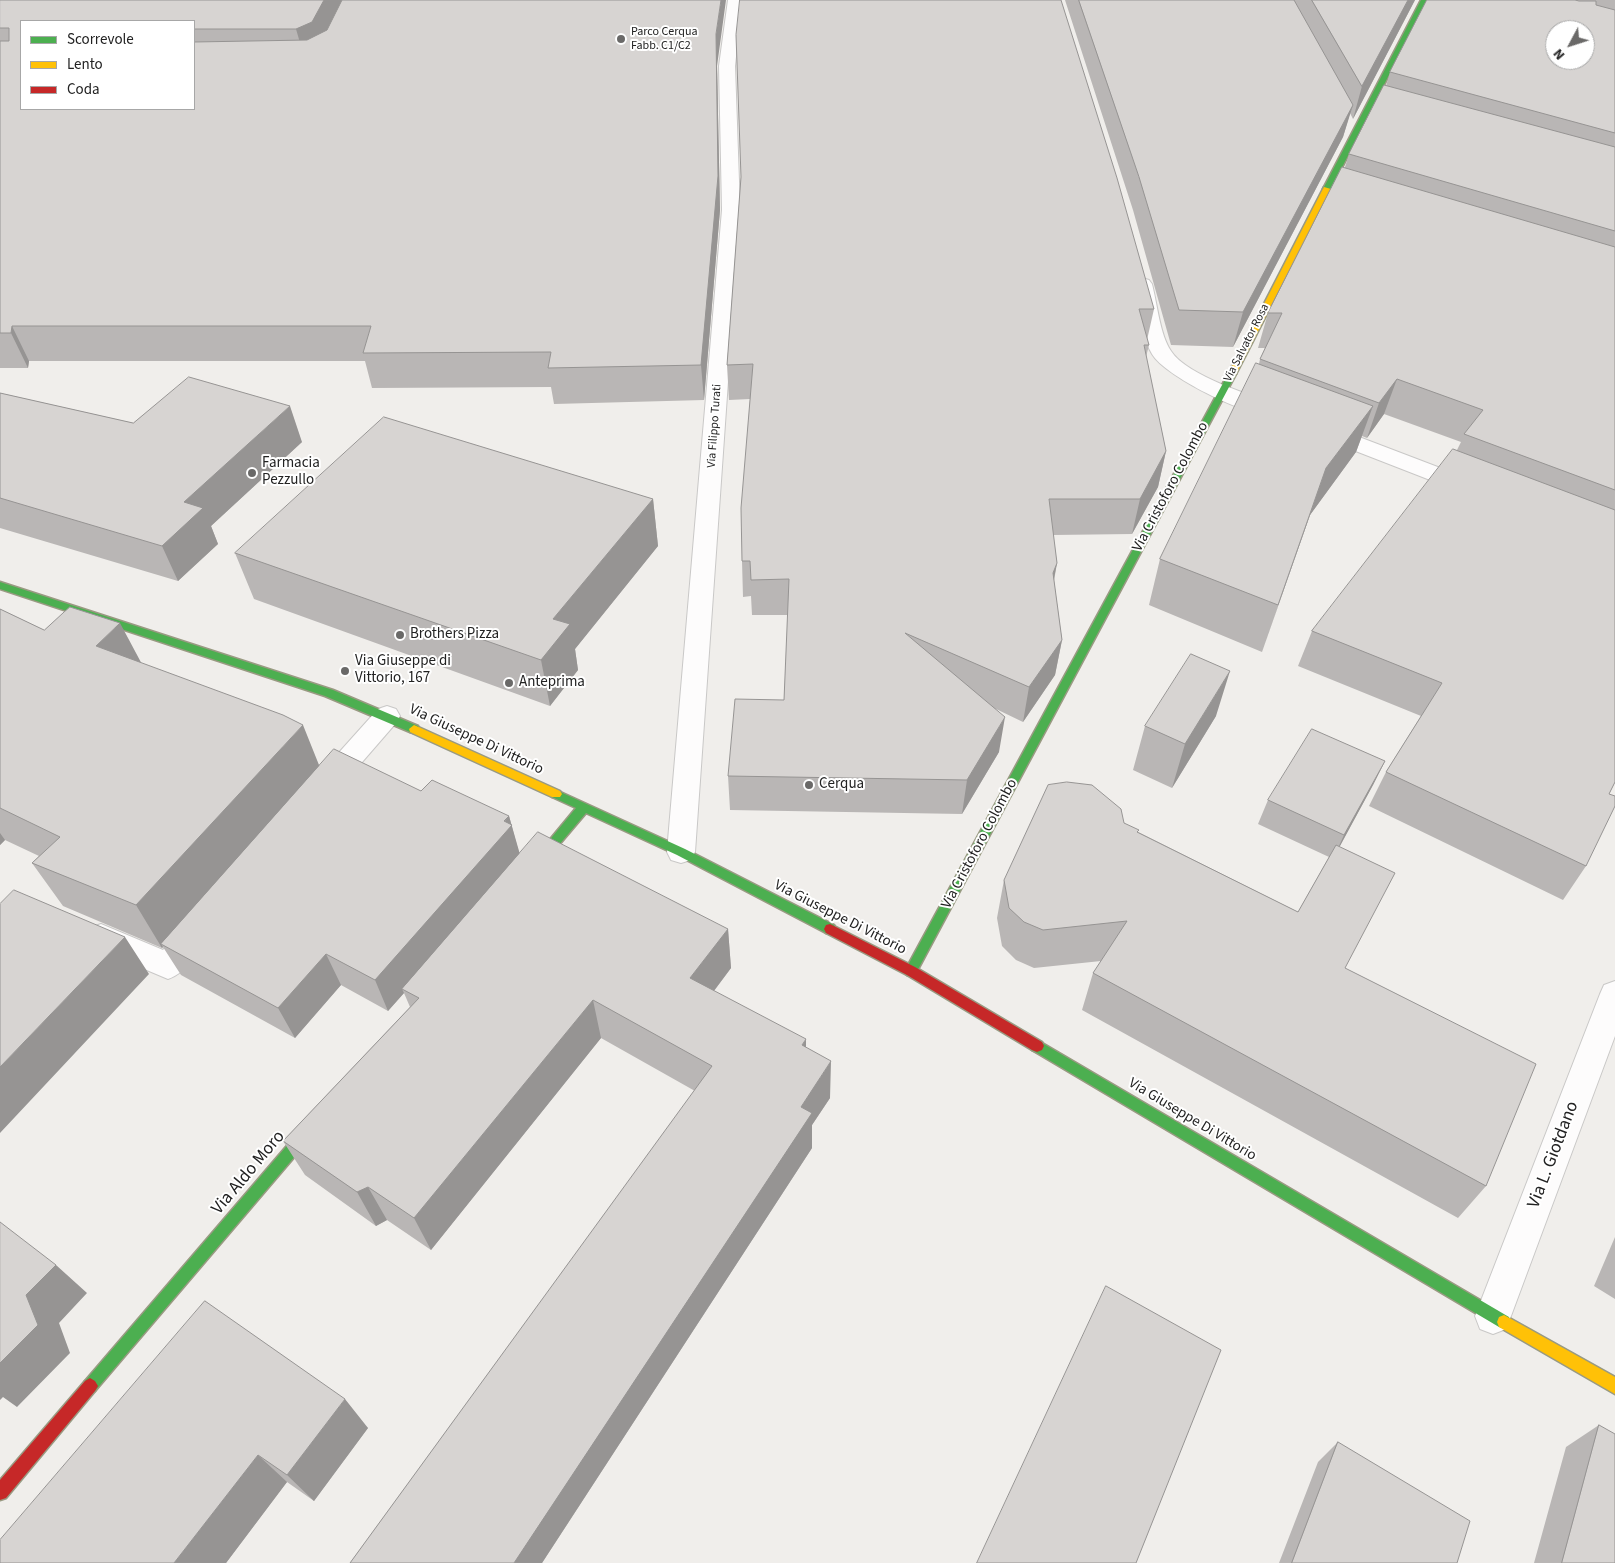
<!DOCTYPE html>
<style>
body{margin:0}
#map{position:relative;width:1615px;height:1563px;overflow:hidden;background:#f0eeeb;font-family:"Source Sans 3",sans-serif}
canvas{display:block}
.legend{position:absolute;left:20px;top:20px;width:175px;height:90px;box-sizing:border-box;background:#fff;border:1px solid #a7a7a7;margin:0;padding:6px 9px;list-style:none;font-size:15px;color:#222}
.legend li{display:flex;align-items:center;gap:10px;height:25px}
.legend b{width:25px;border:1px solid #a7a7a7}
.north{position:absolute;left:1545px;top:20px;width:50px;height:50px;box-sizing:border-box;background:#fff;border:1px solid #a7a7a7;border-radius:50%;rotate:230deg;font-size:14px;font-weight:700;line-height:20px;text-align:center;color:#222}
.north::after{content:'';display:block;margin:auto;width:18px;height:22px;background:#6a6968;clip-path:polygon(50% 0,100% 100%,50% 72%,0 100%)}
</style>
<div id="map">
<canvas width="1615" height="1563"></canvas>
<ul class="legend">
<li><b style="height:6px;background:#4caf50"></b>Scorrevole</li>
<li><b style="height:6px;background:#ffc107"></b>Lento</li>
<li><b style="height:6px;background:#c62828"></b>Coda</li>
</ul>
<div class="north">N</div>
</div>
<script>
const context = document.querySelector('canvas').getContext('2d');
context.lineJoin = 'round';
function strokePath(path, color, width, dash) {
  context.strokeStyle = color;
  context.lineWidth = width;
  context.lineCap = dash ? 'butt' : 'round';
  context.setLineDash(dash || []);
  context.stroke(path);
}
function fillPath(path, color) {
  context.fillStyle = color;
  context.fill(path, 'evenodd');
}
function label(font, color, halo, rows, align = 'center') {
  context.font = font + ' "Source Sans 3",sans-serif';
  context.lineWidth = 4;
  context.setLineDash([]);
  context.textBaseline = 'middle';
  context.strokeStyle = halo;
  context.fillStyle = color;
  for (const [text, x, y, turn = 0] of rows) {
    context.save();
    context.translate(x, y);
    context.rotate((+turn || 0) * Math.PI / 180);
    context.textAlign = isNaN(turn) ? turn : align;
    if (halo) context.strokeText(text, 0, 0);
    context.fillText(text, 0, 0);
    context.restore();
  }
}
const street = new Path2D(`
 M728,0H742L735,66L740,210L695,852L691,860L681,863L671,860L667,852L722,210L719,66Z
 M1142,278L1149,280L1152,284C1157,303 1160,335 1171,351C1187,376 1253,396 1281,406L1284,411L1281,416C1256,422 1165,377 1152,354C1140,334 1138,306 1132,284L1135,280Z
 M1325,424L1477,482L1480,487L1477,492L1469,494L1461,492L1317,436L1314,431L1317,426Z
 M387,706L396,709L400,716L396,723L337,791L327,795L317,791L313,784L317,777L378,709Z
 M197,920L208,924L212,933C203,950 186,973 168,979L90,946L86,937L90,928L101,924L163,950L186,924Z
 M1615,981V1036L1511,1316L1506,1329L1493,1334L1480,1329L1475,1316L1600,994L1604,985Z`);
const fast = new Path2D(`
 M1421,0H1427L1331,189L1324,191L1323,189Z
 M1232,371L1236,374L915,975L911,976L907,975L905,971L907,967L1228,374Z
 M0,582L333,690L418,726L419,729L414,733L410,732L325,696L0,589Z
 M556,790L685,849L834,925L836,929L834,933L830,934L826,933L677,855L586,813L536,872H528L526,869L528,866L576,808L552,797L550,794L552,791Z
 M1037,1040L1509,1317L1511,1322L1509,1327L1504,1329L1499,1327L1032,1050L1030,1046L1032,1042Z
 M314,1118L319,1120L321,1124L319,1128L95,1391L90,1394L85,1391L82,1386L85,1381L309,1120Z`);
const slow = new Path2D(`
 M1324,187L1331,189L1236,374L1232,377L1229,376L1228,374Z
 M414,725L560,791L562,794L560,797H552L410,732L409,729Z
 M1504,1315L1615,1377V1394L1499,1327L1497,1322L1499,1317Z`);
const jam = new Path2D(`
 M830,924L915,967L1042,1042L1044,1046L1042,1050L1037,1052L1032,1050L907,975L826,933L824,929L826,925Z
 M90,1378L95,1381L98,1386L95,1391L6,1498L0,1500V1480L85,1381Z`);
const wall = new Path2D(`
 M0,0L717,66L720,210L704,400L554,404L551,387L372,388L365,361H29L28,368H0ZM21,21H194V109Z
 M1065,0H1415L1353,119L1350,113L1343,137L1233,347L1171,345L1133,210Z
 M1427,0H1615V782L1609,794L1586,866L1563,900L1369,806L1386,772L1421,716L1298,666L1312,631L1457,450L1461,442L1384,414L1367,438L1362,436L1356,452L1310,515L1262,652L1149,605L1160,559L1259,364L1260,359L1265,348H1258L1268,313L1345,167L1349,154L1386,86L1390,72Z
 M741,177L1154,309L1147,340L1149,345L1146,357L1166,451L1158,487L1132,534L1053,535L1057,563L1054,581L1062,640L1055,675L1023,722L996,709L999,752L962,814L730,810L728,776L784,700L788,615H752L751,596L743,597L742,561L750,399L729,400L727,365Z
 M0,393L133,423L302,442L211,526L218,544L178,581L0,528Z
 M653,499L658,546L575,649L578,670L550,706L254,599L235,553Z
 M0,609L44,630L319,765L421,791L509,816L519,853L728,929L731,968L714,991L806,1048L830,1098L812,1125V1148L542,1563H350L695,1091L601,1038L431,1250L387,1220L376,1226L305,1175L283,1141L410,1007L404,993L388,1011L341,985L295,1038L181,975L163,947L162,948L63,906L32,863L39,856L5,840L0,845Z
 M1216,716L1172,788L1133,770L1145,726Z
 M1385,761L1373,785L1339,847L1345,968L1486,1186L1458,1218L1082,1010L1093,973L1101,961L1034,968L1016,960L1002,946L997,918L1004,880L1124,823L1138,832L1298,912L1329,857L1258,824L1268,800Z
 M1615,1237V1299L1594,1286Z
 M205,1301L368,1428L314,1501L287,1482L226,1563H0Z
 M1599,1425L1615,1563H1534L1566,1447Z
 M1338,1442L1457,1563H1279L1318,1462Z`);
const shadedWall = new Path2D(`
 M324,0H347L320,54L305,60L296,29Z
 M721,0H726L717,66L720,210L704,400L701,365L716,34Z
 M1408,0H1415L1353,119L1362,86Z
 M1353,105L1343,137L1233,347L1243,312Z
 M12,326L29,361L28,368L11,333Z
 M1397,379L1384,414L1367,438L1379,403Z
 M290,406L302,442L211,526L218,544L178,581L162,546L184,502Z
 M1373,406L1356,452L1310,515L1262,652L1326,468Z
 M1166,451L1158,487L1132,534L1140,499Z
 M653,499L658,546L575,649L578,670L550,706L541,660L553,619Z
 M1057,563L1050,599L1053,573Z
 M120,623L144,668L96,646Z
 M1062,640L1055,675L1023,722L1029,687Z
 M1230,671L1216,716L1172,788L1185,744Z
 M1005,717L999,752L962,814L967,780Z
 M303,725L321,770L161,944L163,947L162,948L136,905Z
 M1385,761L1373,785L1333,859L1344,835Z
 M509,816L521,858L402,989L404,993L388,1011L375,980Z
 M0,833L5,840L0,845Z
 M728,929L731,968L695,1016L690,978Z
 M125,937L149,974L0,1133V1067Z
 M326,954L341,985L295,1038L278,1008Z
 M593,1000L601,1038L431,1250L414,1218Z
 M806,1039V1076L802,1045Z
 M831,1061L830,1098L812,1125V1148L542,1563H514L801,1107Z
 M368,1187L387,1220L376,1226L357,1192Z
 M56,1265L87,1293L59,1323L70,1353L17,1407L3,1397L0,1400V1363L26,1295Z
 M345,1399L368,1428L314,1501L287,1475Z
 M258,1455L287,1482L226,1563H174Z`);
const building = new Path2D(`
 M0,0H324L312,22L296,29H194V21H21V109H194V42L307,40L327,30L342,0H721L716,34L718,176L701,365L548,368L551,352L363,353L371,326H12L11,333H0V41H9V28H0Z
 M740,0H1061L1117,178L1154,309H1139L1149,345H1144L1166,451L1140,499H1049L1057,563L1053,573L1062,640L1029,687L905,633L1005,717L967,780L728,776L735,699L784,700L789,579L751,580L750,561H742L741,508L753,364L727,365L741,177L736,35Z
 M1079,0H1294L1353,105L1243,312L1179,310L1139,177Z
 M1312,0H1408L1362,86Z
 M1427,0H1575L1579,1H1596V5L1615,10V133L1390,72ZM1555,30H1585V60H1555Z
 M1384,85L1615,147V231L1349,154Z
 M1342,167L1615,247V490L1464,434L1483,410L1397,379L1379,403L1260,359L1282,313H1268Z
 M1256,363L1373,406L1326,468L1278,605L1160,559Z
 M189,377L290,406L184,502L203,508L162,546L0,498V393L133,423Z
 M384,417L653,499L553,619L570,624L541,660L235,553Z
 M1453,449L1615,510V782L1609,794L1615,796V806L1586,866L1386,772L1442,683L1312,631Z
 M70,607L120,623L96,646L283,715L303,725L136,905L32,863L60,837L0,808V609L44,630Z
 M1191,654L1230,671L1185,744L1145,726Z
 M1312,729L1385,761L1344,835L1268,800Z
 M334,749L421,791L432,780L509,816L504,821L512,825L375,980L326,954L278,1008L161,944Z
 M1067,782L1092,785L1121,809L1124,823L1139,830L1137,832L1298,912L1336,845L1395,873L1345,968L1536,1064L1486,1186L1093,973L1127,921L1043,930L1024,922L1009,908L1004,880L1048,785Z
 M538,832L728,929L690,978L806,1039L802,1045L831,1061L801,1107L812,1113L514,1563H350L712,1066L593,1000L414,1218L368,1187L357,1192L283,1141L419,998L402,989Z
 M14,890L125,937L0,1067V904Z
 M0,1222L56,1265L26,1295L38,1325L0,1363Z
 M1106,1286L1221,1350L1136,1563H977Z
 M205,1301L345,1399L287,1475L258,1455L174,1563H0V1540Z
 M1599,1425L1615,1434V1563H1562Z
 M1338,1442L1470,1521L1457,1563H1292Z`);
const markers = [
 [621,39,5,"#6a6968"],
 [252,473,5,"#6a6968"],
 [400,635,5,"#6a6968"],
 [345,671,5,"#6a6968"],
 [509,683,5,"#6a6968"],
 [809,785,5,"#6a6968"]
];
const farPoinames = [
 ["Parco Cerqua",631,32],
 ["Fabb. C1/C2",631,46]
];
const farStreetnames = [
 ["Via Salvator Rosa",1247,343,-63],
 ["Via Filippo Turati",715,426,-86]
];
const poiNames = [
 ["Farmacia",262,464],
 ["Pezzullo",262,481],
 ["Brothers Pizza",410,635],
 ["Via Giuseppe di",355,662],
 ["Vittorio, 167",355,679],
 ["Anteprima",519,683],
 ["Cerqua",819,785]
];
const streetNames = [
 ["Via Cristoforo Colombo",1171,487,-62],
 ["Via Giuseppe Di Vittorio",476,740,25],
 ["Via Cristoforo Colombo",980,844,-62],
 ["Via Giuseppe Di Vittorio",840,918,27],
 ["Via Giuseppe Di Vittorio",1192,1120,31]
];
const nearStreetnames = [
 ["Via L. Giotdano",1554,1155,-69],
 ["Via Aldo Moro",249,1173,-50]
];
strokePath(street, '#c9c8c7', 2);
strokePath(fast, '#999a82', 3);
strokePath(slow, '#999a82', 3);
strokePath(jam, '#999a82', 3);
fillPath(street, '#fdfcfc');
fillPath(fast, '#4caf50');
fillPath(slow, '#ffc107');
fillPath(jam, '#c62828');
fillPath(wall, '#b9b6b5');
fillPath(shadedWall, '#969493');
fillPath(building, '#d7d4d2');
strokePath(building, '#969493', 1);
for (const [x, y, r, color] of markers) {
  const dot = new Path2D();
  dot.arc(x, y, r, 0, 2 * Math.PI);
  context.fillStyle = color;
  context.fill(dot);
  strokePath(dot, '#fff', 2);
}
label('12px', '#222', '#fff', farPoinames, 'left');
label('12px', '#222', '#fff', farStreetnames);
label('15px', '#222', '#fff', poiNames, 'left');
label('15px', '#222', '#fff', streetNames);
label('18px', '#222', '#fff', nearStreetnames);
</script>
